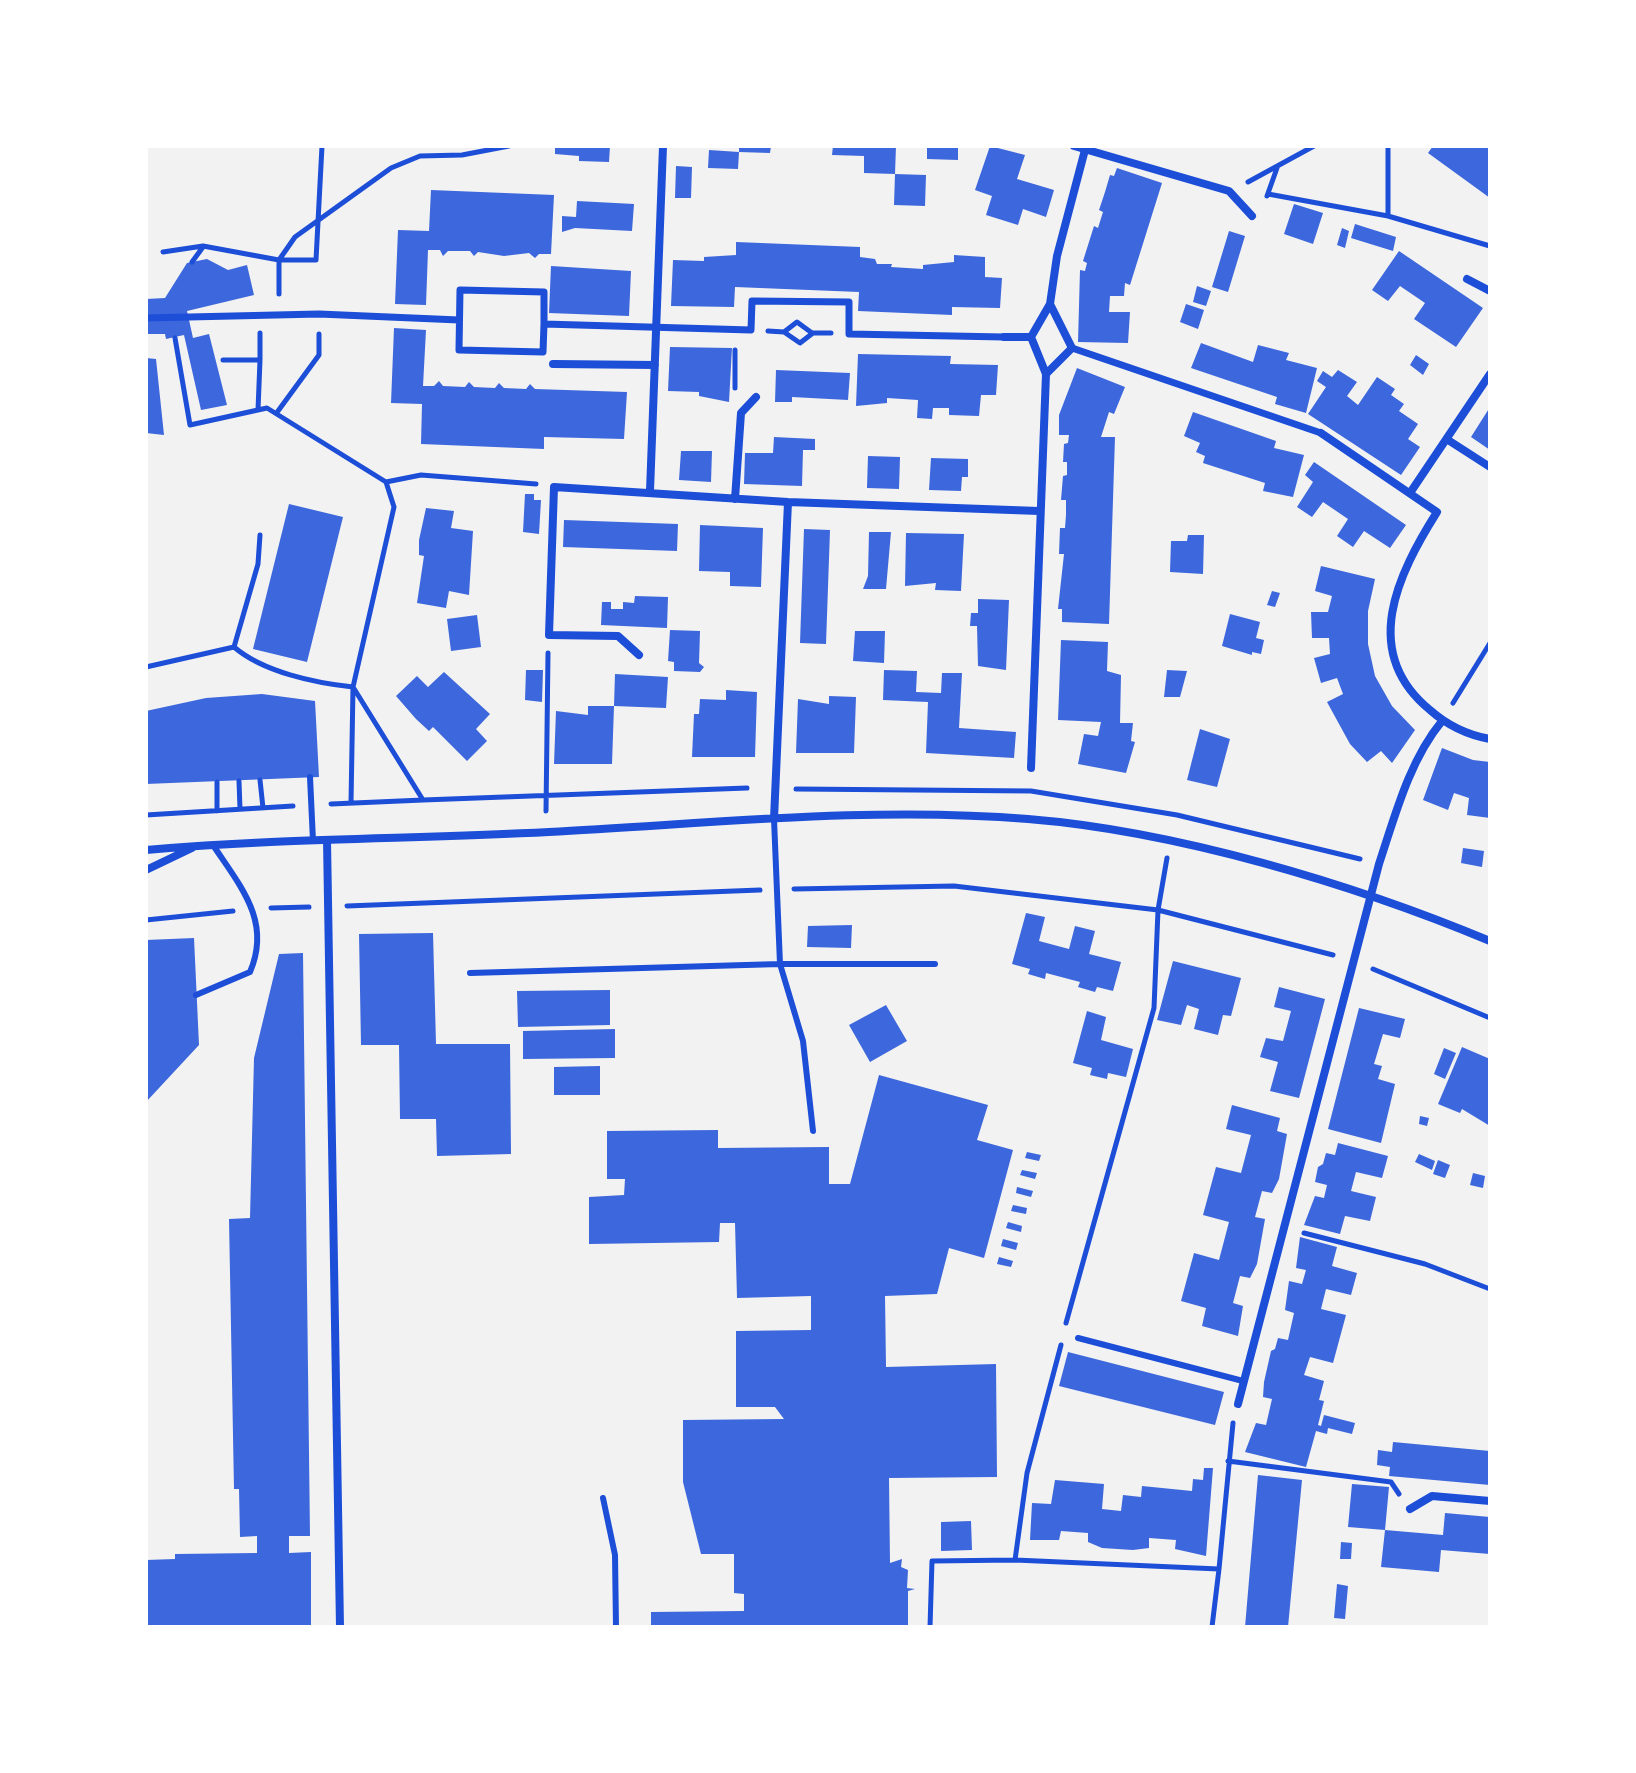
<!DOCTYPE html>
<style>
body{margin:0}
#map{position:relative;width:1636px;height:1773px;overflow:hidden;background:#f2f2f2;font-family:Overpass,sans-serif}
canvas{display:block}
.frame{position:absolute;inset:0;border:148px solid #fff;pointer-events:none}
</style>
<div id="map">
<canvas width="1636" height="1773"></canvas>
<div class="frame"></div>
</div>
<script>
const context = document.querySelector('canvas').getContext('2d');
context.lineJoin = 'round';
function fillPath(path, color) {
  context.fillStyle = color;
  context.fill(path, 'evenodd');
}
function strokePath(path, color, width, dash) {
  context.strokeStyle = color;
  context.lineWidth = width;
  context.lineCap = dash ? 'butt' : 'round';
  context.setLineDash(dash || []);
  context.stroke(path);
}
const building = new Path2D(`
 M555,146H610L609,162L579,161V156L555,154Z
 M739,146H771L770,153L739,152L738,169L708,168L709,150L739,152Z
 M833,146H896L895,174L864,173V156L832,155Z
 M927,146H958V160L927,159Z
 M990,146L1025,155L1017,179L1054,190L1046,217L1023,209L1018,225L986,215L992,196L975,190Z
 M1433,146H1490V198L1428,153Z
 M676,166L692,167L691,198H675Z
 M1117,168L1162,183L1130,285L1125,283L1124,296H1110L1109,312H1130L1128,343L1078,342L1080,270L1085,271L1087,263L1083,261L1094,226L1098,228L1103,212L1099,210L1105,192L1110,175L1114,176Z
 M895,174L926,175L925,206L894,205Z
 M431,190L554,195L551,254H539L535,258L529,253L504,256L478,252L474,256L470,251H448L443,256L440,250H428L426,305L395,304L398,230L429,231Z
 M577,201L634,204L632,231L575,228L562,232V216L576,217Z
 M1294,204L1323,213L1313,244L1284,234Z
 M1355,224L1396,237L1393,251L1351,238Z
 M1342,228L1349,231L1345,248L1337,245Z
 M1229,231L1245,236L1228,292L1212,287Z
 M736,242L860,247V257L875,259L877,264H892L891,267L923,269V265L954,262V255L985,257V277L1002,278L1000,308L952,307V315L858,311L859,292L735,287L734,307L671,306L673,260L704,261V257L736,255Z
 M1399,251L1483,308L1456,347L1414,319L1425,303L1400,286L1388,301L1372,290Z
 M207,259L228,270L247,265L254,295L187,311L193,338L209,334L227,405L201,410L184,335L166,339L165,334H146V299L165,298L187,263Z
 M551,266L631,271L629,316L549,313Z
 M1197,286L1211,291L1206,306L1193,302Z
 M1186,304L1204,310L1198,329L1180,322Z
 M394,328L426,330L423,386H434L439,381L443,386L465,387L469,382L474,387L495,388L499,383L504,388L526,389L530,384L535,389L627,392L624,439L544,437V449L421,444L422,404L391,403Z
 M1201,343L1253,362L1258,345L1289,353L1286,360L1317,368L1306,413L1275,404L1277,397L1191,368Z
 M670,347L732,348L729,402L699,396V392L668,391Z
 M858,354L951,356L950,364L998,365L996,395H981L979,416L949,415V408H933L932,419L917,418L918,400L887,398V403L856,406Z
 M1416,355L1429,364L1423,375L1410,365Z
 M146,358L156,359L164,435L146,433Z
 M1077,368L1125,387L1114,414L1109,412L1101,437H1115L1109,624L1062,622V609H1058L1064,554H1059L1060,528H1065L1066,515V500H1061L1063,476L1067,475V462H1063L1064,444L1068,443L1069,435H1059V415Z
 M776,370L850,373L848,400L792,397V402H775Z
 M1338,370L1357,382L1347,396L1358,405L1377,377L1395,389L1391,395L1404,404L1399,411L1418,424L1408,439L1420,447L1401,475L1308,414L1326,387L1317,381L1323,371L1332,377Z
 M1490,407V450L1471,437Z
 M1193,412L1276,441L1274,448L1304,455L1293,497L1263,491L1265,483L1203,463L1205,456L1196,452L1200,443L1184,436Z
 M774,437L815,439V450H803L802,486L744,484L745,453H773Z
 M681,451H712L711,482L679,480Z
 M868,456L900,457L899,489L867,488Z
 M931,458L968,459V477H962L961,491L929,490Z
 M1314,462L1406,525L1390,548L1364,531L1353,547L1337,536L1348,519L1323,502L1312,517L1297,507L1313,482L1305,475Z
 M525,494H534V500H541L539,534L523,532Z
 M289,504L343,517L307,662L253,649Z
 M426,508L454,511L451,528L473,531L469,595L449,591L446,608L417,603L424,556L419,555V540Z
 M564,520L678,524L677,551L563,547Z
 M700,525L763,528L761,587L730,586V572L699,571Z
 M804,529L830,530L826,644L800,643Z
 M869,532H891L886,589H863L868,576Z
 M906,533L964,534L961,591L935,590L936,583L905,586Z
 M1188,535H1204L1203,574L1170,572L1171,541H1187Z
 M1321,566L1375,579L1368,611V644L1375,676L1392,706L1415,730L1392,763L1381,751L1367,762L1350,744L1327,702L1343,694L1337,678L1321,683L1314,658L1330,654L1329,638H1312L1311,612H1328L1332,596L1315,591Z
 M1272,591L1280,593L1275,607L1267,605Z
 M635,596L668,597L667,628L601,625L602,602H611V609H623V602L634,603Z
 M978,599L1009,600L1006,670L978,666L977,626H970L971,613H978Z
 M1230,614L1260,622L1256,638L1264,640L1261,654L1252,652V655L1222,646Z
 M477,615L481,647L451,651L447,619Z
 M670,630L700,631L699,663L704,667L700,672L674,671V662L668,661Z
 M855,631H885L884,663L853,661Z
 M1061,640L1108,642L1107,671L1121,675L1120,723H1133L1131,741L1135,742L1126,773L1078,764L1084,734L1098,736L1101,722L1058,720Z
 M526,670H543L542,702L525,700Z
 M884,670L917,671L916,692L941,693L942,673H962L959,728L1016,732L1014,758L926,753L928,702L883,700Z
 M1167,670L1187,671L1180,697H1164Z
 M444,672L490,714L476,729L487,741L467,761L433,727L429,731L416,719L396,696L417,676L428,687Z
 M615,674L668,677L666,708L614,706Z
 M726,690L757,692L755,757H692L694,714H699L700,699L726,700Z
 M262,694L315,701L319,777L146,784V711L206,698Z
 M829,696L856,697L854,753H796L798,699L829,704Z
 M588,706H614L612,764H554L556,711L588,715Z
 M1200,729L1230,739L1217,787L1187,780Z
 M1442,748L1473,760L1490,762V818L1467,815L1469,798L1454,793L1448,810L1423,800Z
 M1463,848L1484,851L1482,867L1461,863Z
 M1026,913L1045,917L1039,941L1069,949L1075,926L1095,931L1089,954L1121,962L1113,991L1097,987L1095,992L1078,987L1080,982L1046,973L1045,979L1028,974L1030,969L1012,964Z
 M852,925L851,948L807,947L808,926Z
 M433,933L436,1044H510L511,1154L437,1156L436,1119H400L399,1045H361L359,934Z
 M194,938L199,1045L146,1102V940Z
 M303,953L310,1536H289V1553L311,1552V1627H146V1560L175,1559V1554L257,1553V1536L240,1537L239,1489H234L229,1219L250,1218L254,1058L279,954Z
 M1173,961L1241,978L1231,1016L1223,1015L1218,1035L1194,1029L1199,1009L1187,1005L1181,1025L1157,1020Z
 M1279,987L1325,999L1299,1098L1270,1091L1278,1062L1260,1057L1266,1038L1283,1041L1291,1011L1274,1007Z
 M610,990V1025L518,1027L517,991Z
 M886,1005L907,1041L870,1062L849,1025Z
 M1359,1008L1405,1019L1400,1038L1383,1034L1374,1064L1382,1066L1378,1079L1395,1084L1381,1143L1328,1129Z
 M1087,1011L1106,1017L1101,1040L1133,1049L1126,1077L1108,1073L1107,1079L1090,1075L1092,1068L1073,1063Z
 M615,1029V1058L523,1059V1031Z
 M1462,1047L1490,1059V1126L1462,1109L1460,1113L1438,1104Z
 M1444,1048L1456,1053L1445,1079L1434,1074Z
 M600,1066V1095H554V1067Z
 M879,1075L988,1105L977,1140L1013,1150L984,1258L949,1248L937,1294L885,1296L886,1367L996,1364L997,1477L889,1478L890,1563L902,1559L901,1567L908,1570L907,1588L915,1589L908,1591V1627H651V1612L744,1611V1594L734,1593V1554H701L683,1482V1420L784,1419L775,1407H736V1331L811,1330V1296L737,1298L735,1223H720L719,1242L589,1244V1197L624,1195L625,1179H607V1131L718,1130V1148L829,1147V1184H850Z
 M1232,1105L1280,1118L1277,1131L1287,1134L1279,1179L1272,1193L1262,1191L1255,1217L1265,1219L1257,1264L1250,1278L1240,1276L1233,1303L1243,1306L1238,1336L1202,1326L1206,1308L1181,1301L1194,1253L1219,1260L1229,1222L1203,1215L1216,1167L1241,1173L1251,1135L1226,1129Z
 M1420,1116L1429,1118L1427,1126L1419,1124Z
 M1338,1143L1388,1156L1382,1178L1356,1172L1351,1191L1376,1197L1370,1221L1345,1216L1340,1234L1304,1225L1315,1196L1324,1198L1327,1185L1315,1182L1318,1167L1323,1164L1326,1153L1335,1155Z
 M1027,1152L1041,1155L1039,1161L1025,1158Z
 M1419,1154L1435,1161L1432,1170L1415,1162Z
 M1438,1160L1450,1165L1445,1178L1433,1174Z
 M1022,1170L1037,1173L1035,1179L1020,1175Z
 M1473,1173L1485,1176L1483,1188L1470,1185Z
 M1017,1187L1033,1191L1031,1197L1016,1193Z
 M1013,1205L1027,1208L1026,1214L1011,1211Z
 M1008,1222L1022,1226L1021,1232L1006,1228Z
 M1300,1237L1337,1247L1332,1266L1357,1273L1351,1295L1326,1289L1321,1309L1346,1315L1333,1363L1310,1357L1304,1375L1324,1381L1319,1400L1324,1401L1318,1425L1321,1426L1324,1415L1355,1423L1352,1434L1328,1428L1327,1434L1316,1431L1306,1467L1245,1452L1256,1423L1266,1425L1272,1399L1263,1397L1264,1382L1271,1351L1275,1349L1278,1338L1288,1340L1294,1313L1285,1310L1289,1281L1302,1284L1306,1270L1296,1268Z
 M1003,1239L1018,1243L1016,1250L1001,1246Z
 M999,1257L1013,1261L1011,1267L997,1264Z
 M1068,1352L1224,1392L1215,1425L1059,1386Z
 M1393,1442L1490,1451V1485L1389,1476L1390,1467L1377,1465L1378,1450L1392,1452Z
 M1204,1468H1213L1206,1556L1175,1549L1176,1540L1149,1538V1548L1133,1550L1102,1548L1088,1542V1533L1061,1531L1059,1540H1030L1032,1503L1051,1504L1055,1480L1104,1484L1102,1509L1121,1511L1123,1495L1141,1497L1142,1486L1192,1491L1193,1479L1203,1480Z
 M1258,1475L1302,1480L1288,1627H1245Z
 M1352,1484L1389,1487L1385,1530L1443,1535L1445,1513L1490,1517V1554L1441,1550L1439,1572L1381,1567L1385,1530L1348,1527Z
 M971,1521L972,1550L941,1551V1522Z
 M1341,1542L1352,1543L1351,1559H1340Z
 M1337,1584L1348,1586L1345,1619L1334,1618Z`);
const path = new Path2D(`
 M1388,146V216
 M1248,182L1314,146
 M1268,194L1388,216L1490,246
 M1267,196L1277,168
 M163,252L203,246L279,260H316L322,146
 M192,262L203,247
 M279,294V260L295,237L391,168L420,156L462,155L509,146
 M768,331L784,332L800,343L813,333H831
 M784,332L797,322L812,333
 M175,338L190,425L267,408L386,482L394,507L353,687L423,800L747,788
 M223,360H260L258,410
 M260,360V333
 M735,388V350
 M278,411L319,355V334
 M386,482L421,475L536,484
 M234,647L258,564L260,535
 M146,667L234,647C263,672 315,683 353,687L351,803
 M1453,703L1490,643
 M260,780L263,808
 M239,781L240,809
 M217,782V811
 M796,789L1031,791L1177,815L1360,859
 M331,804L423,800
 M546,811L548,653
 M146,815L293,806
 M794,889L954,886L1158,910L1333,955
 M347,906L760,890
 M271,908L309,907
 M146,920L233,911
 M1373,969L1490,1018
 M1304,1233L1425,1264L1490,1289
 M1066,1323L1154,1008L1158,910L1167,858
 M1228,1461L1391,1482L1399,1494
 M1015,1560L1219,1569L1212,1627
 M1219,1569L1233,1423
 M930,1627L932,1561L1015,1560L1027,1473L1061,1345`);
const service = new Path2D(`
 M310,777L313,841
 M774,819L780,964L803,1041L813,1131
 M470,973L780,964H935
 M196,995L250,972C272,921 240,886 213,845
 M1078,1338L1243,1381
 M603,1498L615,1555L616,1627`);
const pedestrian = new Path2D(`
 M146,318L319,314L459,320
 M544,324V292L460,290L459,350L543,352L544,324L751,330L752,301L849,302V334L1004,337
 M1072,348L1321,433`);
const minor = new Path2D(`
 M1074,146L1229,191L1252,216
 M1467,279L1490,291
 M1050,304L1057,256L1086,146
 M1004,337H1031
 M553,364L655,365
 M1321,433L1437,512C1398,574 1359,652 1430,710C1447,725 1467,735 1490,739
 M1448,440L1490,467
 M650,491L663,146
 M1410,493L1490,374
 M735,499L741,413L756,397
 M639,655L618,636L549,635L554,487L788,502L1039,511
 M1031,768L1046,374L1031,337L1050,304L1072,348L1046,374
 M774,819L788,502
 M327,840L340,1627
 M146,850C280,838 415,839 549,832C708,824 869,806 1028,819C1177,831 1353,884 1490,941
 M146,870L192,848
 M1238,1404L1379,864C1395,816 1409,761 1442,721
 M1410,1509L1432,1496L1490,1501`);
fillPath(building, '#3d67dc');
strokePath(path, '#1d4ed8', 5);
strokePath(service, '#1d4ed8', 6);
strokePath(pedestrian, '#1d4ed8', 7);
strokePath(minor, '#1d4ed8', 8);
</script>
